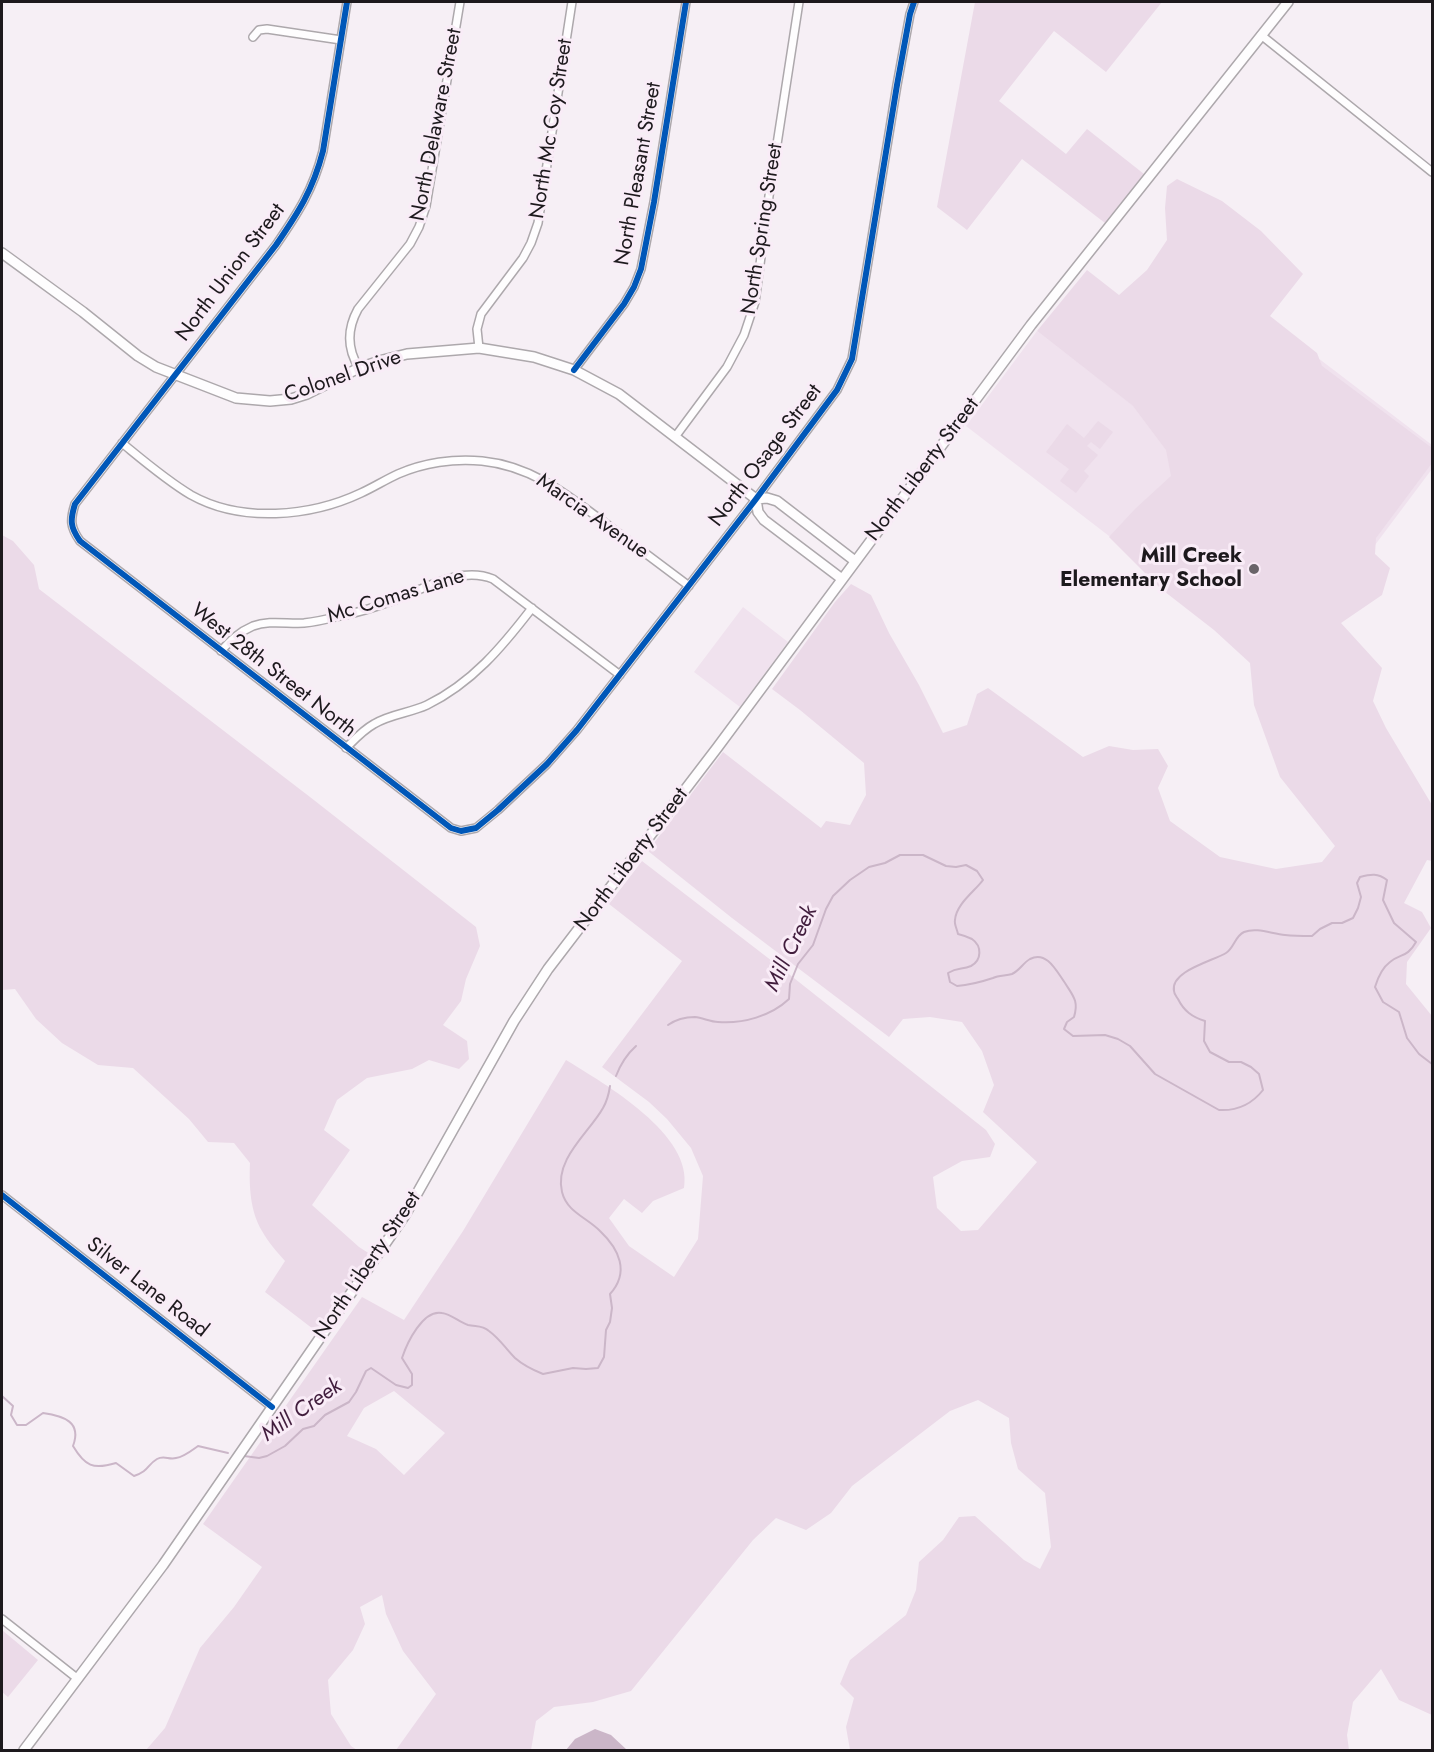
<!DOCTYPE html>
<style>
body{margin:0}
#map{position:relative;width:1434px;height:1752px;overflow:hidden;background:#f6eff5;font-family:Jost,sans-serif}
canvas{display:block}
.frame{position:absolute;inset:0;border:3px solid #1d191d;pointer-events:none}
</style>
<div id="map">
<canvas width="1434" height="1752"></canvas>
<div class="frame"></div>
</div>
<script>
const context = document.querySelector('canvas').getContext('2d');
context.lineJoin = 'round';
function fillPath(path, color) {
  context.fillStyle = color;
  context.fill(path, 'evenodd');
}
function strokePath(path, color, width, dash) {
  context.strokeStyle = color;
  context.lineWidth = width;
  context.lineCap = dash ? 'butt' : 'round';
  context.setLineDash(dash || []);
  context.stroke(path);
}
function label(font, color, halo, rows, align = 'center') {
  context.font = font + ' Jost,sans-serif';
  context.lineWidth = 6;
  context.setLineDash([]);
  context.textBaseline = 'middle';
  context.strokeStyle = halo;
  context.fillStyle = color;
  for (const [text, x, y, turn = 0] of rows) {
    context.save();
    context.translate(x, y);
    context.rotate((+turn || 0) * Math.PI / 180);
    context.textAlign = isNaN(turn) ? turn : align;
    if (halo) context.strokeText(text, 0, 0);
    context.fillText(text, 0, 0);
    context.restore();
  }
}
const built = new Path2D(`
 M1229,290L1432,445V469L1282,669L966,426L1037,331L1140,411Z
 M743,607L788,642L740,707L694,672Z`);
const green = new Path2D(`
 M975,2H1162L1106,72L1054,31L999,101L1066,154L1087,129L1144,174L1105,223L1022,159L967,230L937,207Z
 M1177,179L1222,201L1261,231L1303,274L1270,316L1317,353L1322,366L1432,448V463L1376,538L1375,554L1390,568L1382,595L1341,623L1382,668L1373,701L1386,728L1432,805V861L1427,860L1404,903L1422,912L1431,928L1407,962L1406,984L1432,1016V1715L1399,1700L1381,1669L1353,1702L1347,1735L1349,1750H850L846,1727L854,1698L840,1684L850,1660L906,1615L916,1590L919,1562L943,1540L959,1517L975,1516L1024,1560L1040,1569L1051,1547L1045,1493L1018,1469L1011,1443L1009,1418L978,1400L950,1411L852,1486L831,1513L806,1530L776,1518L753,1540L631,1691L593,1702L554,1707L536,1721L531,1750H396L436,1694L403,1651L386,1614L382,1595L360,1607L365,1624L353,1650L328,1680L331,1714L351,1746L357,1750H146L165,1728L200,1648L234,1607L262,1567L203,1524L362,1297L404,1320L463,1231L566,1060C605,1084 694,1135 684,1188L653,1201L642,1213L624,1199L609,1218L629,1246L674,1277L698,1239L703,1176L691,1148L667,1119L649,1102L602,1067L682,961L609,904L642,861L785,971L986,1130L995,1144L990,1157L962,1161L933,1177L937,1208L961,1231L978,1230L1037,1162L983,1112L994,1085L982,1051L962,1022L930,1017L903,1019L889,1037L732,918L648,851L723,752L821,828L826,821L850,825L866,795L864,763L800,710L772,689L835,602L851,584L871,595L889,633L919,685L943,733L967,725L977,694L988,688L1083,757L1109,746L1133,750L1158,749L1168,766L1158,788L1170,821L1220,857L1276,869L1322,862L1335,846L1280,777L1254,705L1250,663L1214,630L1160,588L1109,537L1135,509L1171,476L1166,450L1133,406L1037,331L1087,270L1119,295L1147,270L1167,240L1165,208L1167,186ZM394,1391L445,1433L404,1475L376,1449L347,1436L364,1408Z
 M1098,421L1113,432L1100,449L1091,442L1087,446L1098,455L1084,471L1089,476L1076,493L1060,481L1069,469L1046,452L1067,424L1084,438Z
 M2,535L13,541L34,565L39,589L310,797L476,927L480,946L466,979L461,1001L443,1025L467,1041L469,1059L459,1069L429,1060L412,1069L367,1078L337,1100L324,1130L350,1150L312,1205L359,1247L370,1254L317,1332L265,1292L285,1261C277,1252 268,1242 262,1231C250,1211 249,1186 250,1163L234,1143L208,1142L189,1119L133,1068L98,1065L62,1043L36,1019L15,989L2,990Z
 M2,1630L38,1660L8,1697L2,1692Z`);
const water = new Path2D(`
 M595,1729L611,1735L627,1750H566L575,1739Z`);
const stream = new Path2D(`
 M668,1025C675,1020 686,1017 695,1017C703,1018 711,1022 718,1022C743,1024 771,1016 789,999L790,984L798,964L813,945L826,909L833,896L850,880L869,867L885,863L900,855H923L946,866L956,867L966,865L977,871L983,880C975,891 956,904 955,920C954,924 957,929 958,934C962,935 968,937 972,939C982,946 982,960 971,966C962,970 958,967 948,973L950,982L957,986C970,985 981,982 993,978C999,975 1006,976 1012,974C1020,970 1023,963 1030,959C1047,950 1057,972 1065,983C1073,996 1079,1001 1074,1017L1067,1022L1064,1029L1073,1036L1105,1035L1118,1039L1130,1046L1155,1074L1219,1110C1237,1111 1252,1104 1263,1090L1259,1074L1251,1067L1241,1062H1229L1210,1052L1204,1041L1205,1021C1192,1017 1184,1011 1178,999C1176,996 1174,994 1174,991C1170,971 1213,961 1226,953C1234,948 1235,936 1244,932C1257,927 1272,934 1285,935C1294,936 1303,936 1312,936L1320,929L1332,923H1342L1353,918L1358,908L1361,897L1357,883L1360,877C1371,874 1378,873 1387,880L1383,900L1394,923L1416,942C1407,958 1401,953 1390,962C1382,968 1378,977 1375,987L1383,1002L1399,1012L1407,1038L1419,1054L1432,1064
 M616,1076C621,1063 626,1055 636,1046
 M2,1396L13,1406L11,1415L17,1425H26L43,1413C64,1416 82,1422 73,1446C85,1466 93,1470 116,1463L134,1476C149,1471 147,1465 157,1459C164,1455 169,1460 176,1458C184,1457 191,1451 198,1446L228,1453
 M244,1456L259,1458L267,1456L285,1446L303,1429L314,1426L325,1415L349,1402L356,1392L366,1371L371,1368L396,1385L408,1388L412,1385V1374L402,1358C407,1343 423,1309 442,1313C451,1314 459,1322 468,1325C476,1327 482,1325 489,1331C500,1339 506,1349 515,1358C523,1365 533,1370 543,1374L573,1368L586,1369L598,1368L604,1357L606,1330L610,1322L612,1308L610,1294C630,1272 619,1249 600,1231C586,1217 567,1212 562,1192C554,1159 589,1133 603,1108C607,1101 609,1093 610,1086`);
const street = new Path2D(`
 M347,2L323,151C313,190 298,213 276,245L75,504C70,520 70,527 80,541L451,828L461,831L476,828L498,810L547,764L577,730L756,499L837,390L852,359L897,85L910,14L914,2
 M1261,35L1432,172
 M253,37L259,30L267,29L341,40
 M479,348L477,329L481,314L523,258L531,243L538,223L572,2
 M359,368C347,349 347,329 358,309L410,244L419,227L426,206L460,2
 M574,370L624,304L634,287L641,269L654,202L686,2
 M675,437L727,367L744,335L755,302L769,196L799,2
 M122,443C144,461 166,480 191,495C241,523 310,517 361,493C374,487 385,480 398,474C423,463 454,458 482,461C533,466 569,496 609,526C636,546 662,566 689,586
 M221,651C231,640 239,632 253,626C269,620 287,624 304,623C315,622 328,619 340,616C356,613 373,608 389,602C421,591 459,565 493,579L620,675
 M346,748C355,739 363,730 374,724C390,714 410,713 427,705C472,683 502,647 532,608
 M2,1195L272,1407
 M2,1619L78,1679`);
const secondary = new Path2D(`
 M2,253L83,312L138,356L156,367L236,398L270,401L291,399L307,394L359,368L383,360L407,354L479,348L534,357L574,370L619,394L756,499L758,512L764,520L842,579
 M756,499L767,498L777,501L855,561
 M24,1750L163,1565L405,1215L514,1021L548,969L717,748L1031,325L1288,2`);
const cycleway = new Path2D(`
 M347,2L323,151C313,190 298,213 276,245L75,504C70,520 70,527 80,541L451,828L461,831L476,828L498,810L547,764L577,730L756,499L837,390L852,359L897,85L910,14L914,2
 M574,370L624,304L634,287L641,269L654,202L686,2
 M2,1195L272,1407`);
const markers = [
 [1254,569,6,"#696469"]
];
const streetNames = [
 ["North Delaware Street",437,125,-79],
 ["North Mc Coy Street",552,129,-81],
 ["North Pleasant Street",639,174,-80],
 ["North Spring Street",763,229,-81],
 ["North Union Street",231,273,-53],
 ["Colonel Drive",343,377,-19],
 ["North Osage Street",766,456,-53],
 ["North Liberty Street",923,470,-53],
 ["Marcia Avenue",592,517,35],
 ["Mc Comas Lane",396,597,-17],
 ["West 28th Street North",273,671,38],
 ["North Liberty Street",632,860,-53],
 ["North Liberty Street",368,1266,-56],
 ["Silver Lane Road",147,1288,38]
];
const poiNames = [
 ["Mill Creek",1242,557],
 ["Elementary School",1242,581]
];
const waterNames = [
 ["Mill Creek",792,949,-64],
 ["Mill Creek",302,1411,-35]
];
fillPath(built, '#f0e2ee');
fillPath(green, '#ebdae8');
fillPath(water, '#cbb6c8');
strokePath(stream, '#cbb6c8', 2);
strokePath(street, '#ada8ac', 10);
strokePath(secondary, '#ada8ac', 12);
strokePath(street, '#fefdfe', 7);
strokePath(secondary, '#fefdfe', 9);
strokePath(cycleway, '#0057b8', 6);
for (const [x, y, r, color] of markers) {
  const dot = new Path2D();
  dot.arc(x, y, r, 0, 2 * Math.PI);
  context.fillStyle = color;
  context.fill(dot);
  strokePath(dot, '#f9ecf7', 2);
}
label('21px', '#1d191d', '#f9ecf7', streetNames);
label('bold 21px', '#1d191d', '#f9ecf7', poiNames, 'right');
label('italic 22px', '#411d3d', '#f9ecf7', waterNames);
</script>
